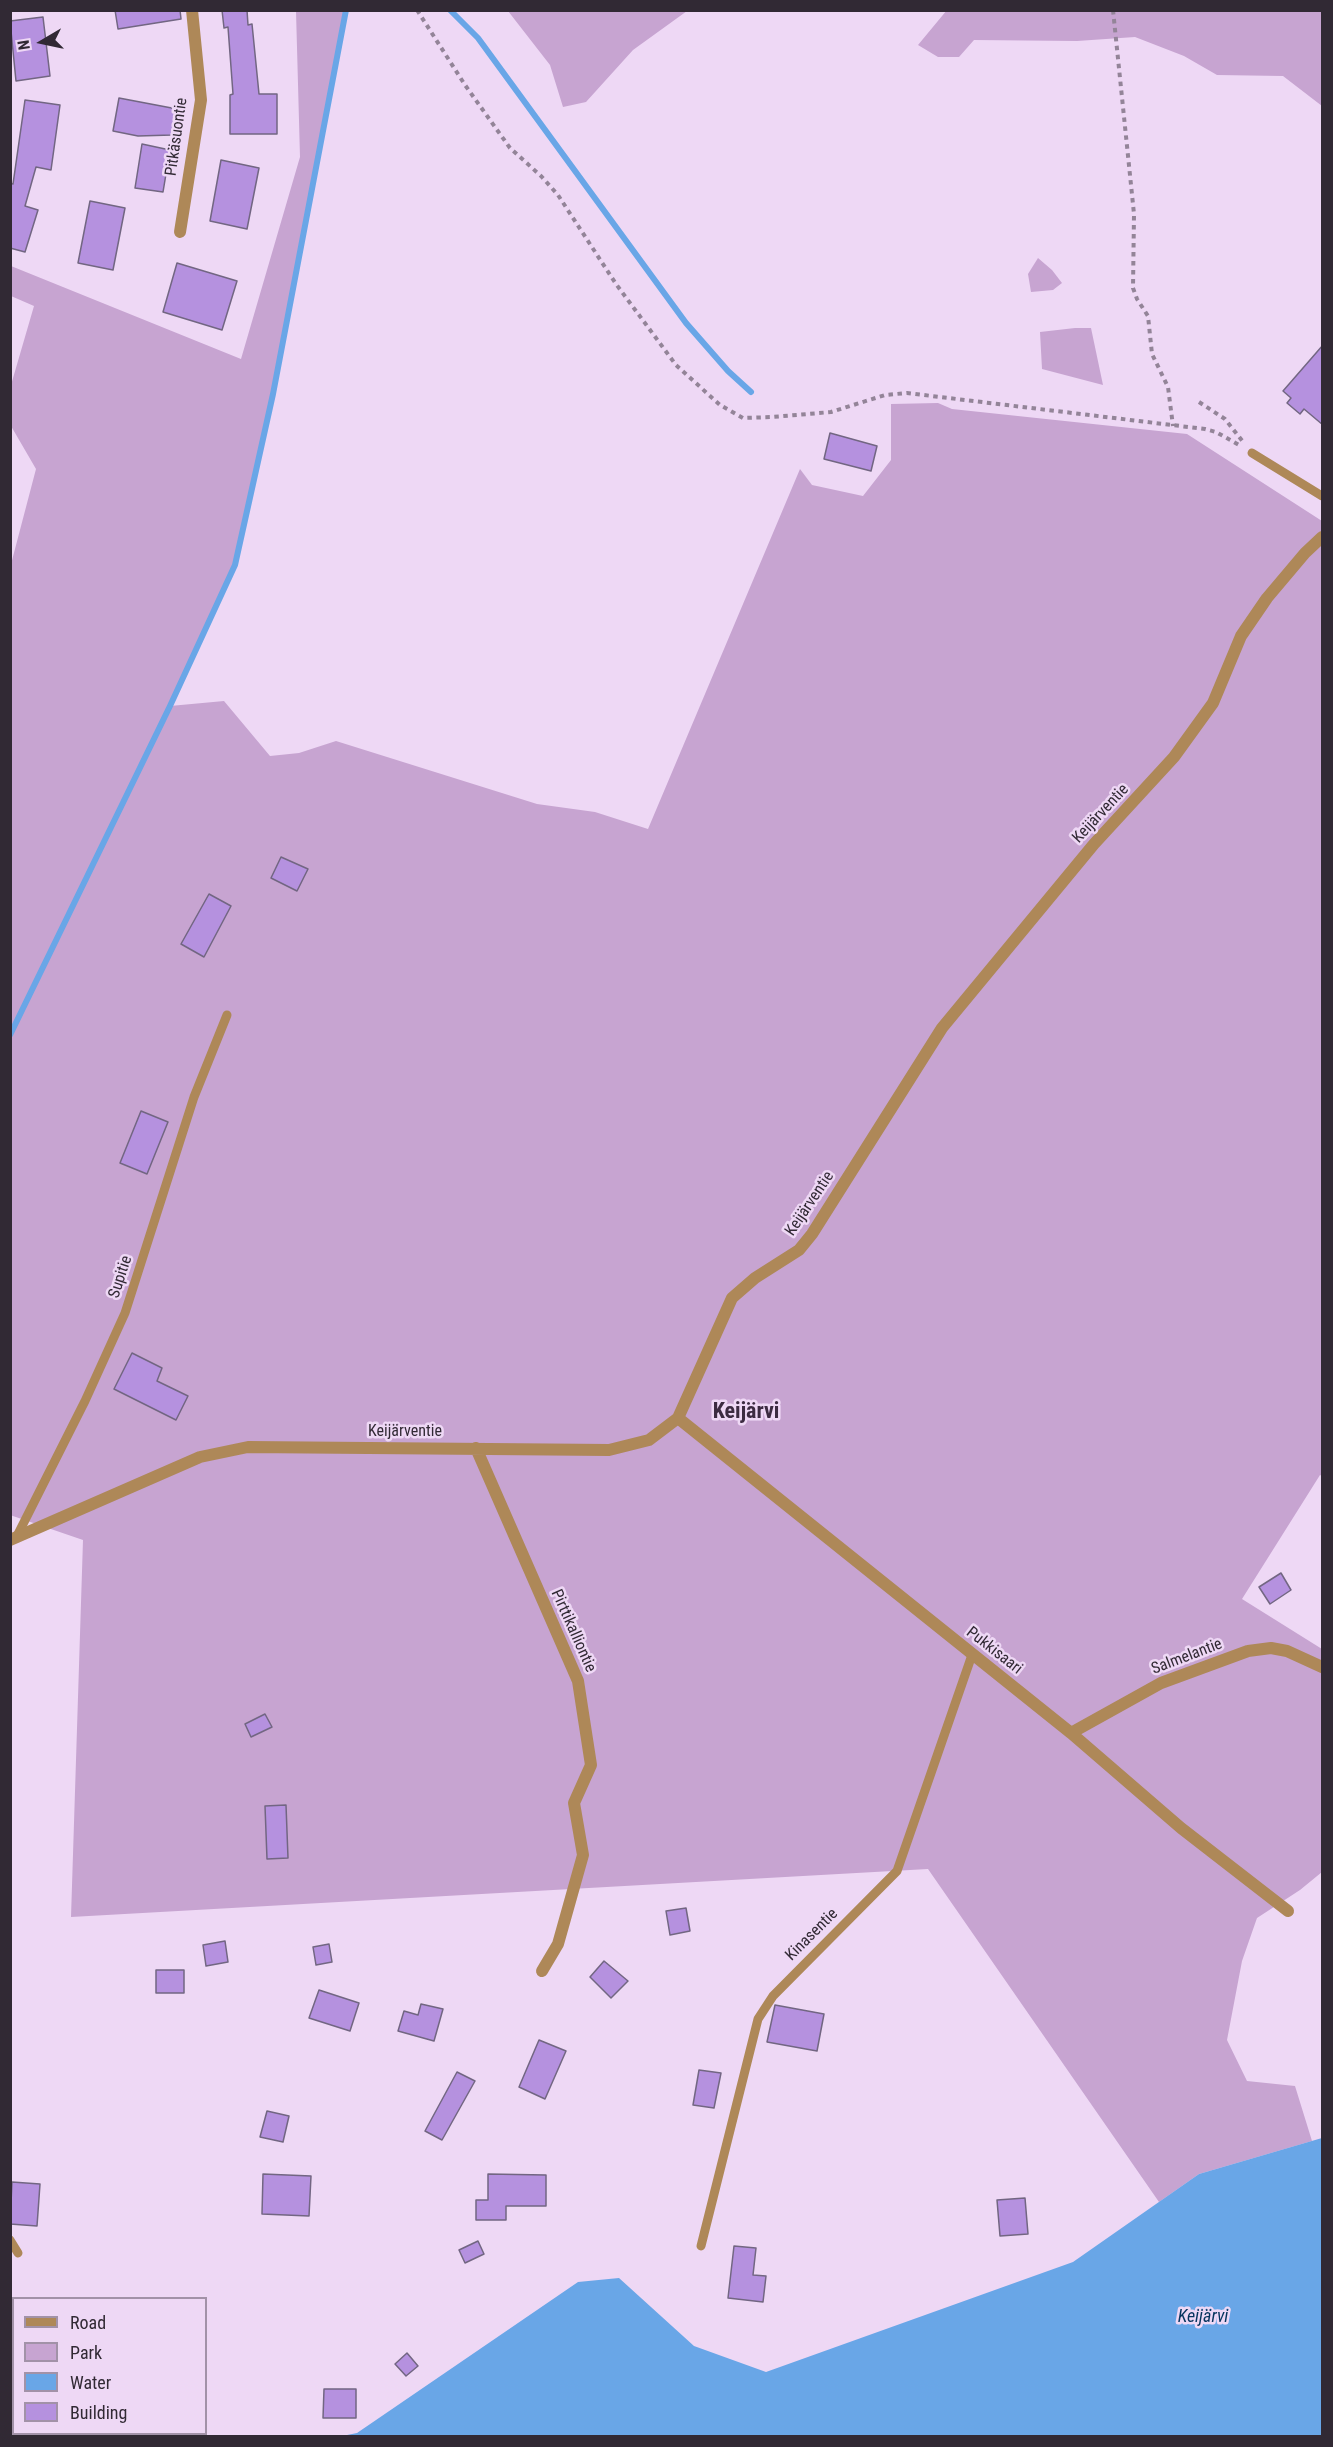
<!DOCTYPE html>
<meta charset="utf-8">
<style>
body{margin:0}
#map{position:relative;width:1333px;height:2447px;overflow:hidden;background:#eed8f5;font-family:"Roboto Condensed",sans-serif}
canvas{display:block}
.frame{position:absolute;inset:0;border:12px solid #312934;pointer-events:none}
.legend{position:absolute;left:12px;top:2297px;width:195px;height:138px;box-sizing:border-box;background:#eed8f5;border:2px solid #a292a8;margin:0;padding:8px 10px;list-style:none;font-size:18px;color:#312934}
.legend li{display:flex;align-items:center;gap:12px;height:30px}
.legend b{width:30px;border:2px solid #a292a8}
.north{position:absolute;left:12px;top:12px;width:60px;height:60px;-webkit-text-stroke:4px #eed8f5;paint-order:stroke;rotate:261deg;font-size:16px;font-weight:700;line-height:24px;text-align:center;color:#312934}
.north::after{content:'';display:block;margin:auto;width:21px;height:27px;background:#312934;clip-path:polygon(50% 0,100% 100%,50% 72%,0 100%)}
</style>
<div id="map">
<canvas width="1333" height="2447"></canvas>
<div class="frame"></div>
<ul class="legend">
<li><b style="height:8px;background:#ae8858"></b>Road</li>
<li><b style="height:16px;background:#c7a4d1"></b>Park</li>
<li><b style="height:16px;background:#69a6e7"></b>Water</li>
<li><b style="height:16px;background:#b591df"></b>Building</li>
</ul>
<div class="north">N</div>
</div>
<script>
const context = document.querySelector('canvas').getContext('2d');
context.lineJoin = 'round';
function fillPath(path, color) {
  context.fillStyle = color;
  context.fill(path, 'evenodd');
}
function strokePath(path, color, width, dash) {
  context.strokeStyle = color;
  context.lineWidth = width;
  context.lineCap = dash ? 'butt' : 'round';
  context.setLineDash(dash || []);
  context.stroke(path);
}
function label(font, color, halo, rows, align = 'center') {
  context.font = font + ' "Roboto Condensed",sans-serif';
  context.lineWidth = 5;
  context.setLineDash([]);
  context.textBaseline = 'middle';
  context.strokeStyle = halo;
  context.fillStyle = color;
  for (const [text, x, y, turn = 0] of rows) {
    context.save();
    context.translate(x, y);
    context.rotate((+turn || 0) * Math.PI / 180);
    context.textAlign = isNaN(turn) ? turn : align;
    if (halo) context.strokeText(text, 0, 0);
    context.fillText(text, 0, 0);
    context.restore();
  }
}
const green = new Path2D(`
 M947,10L1322,11V106L1283,76L1217,75L1184,56L1135,37L1077,41L974,40L959,57H938L918,45Z
 M296,11H346L273,394L235,565L170,706L224,701L270,756L299,753L336,741L537,804L595,812L648,829L800,469L812,485L863,496L891,460V404L938,403L952,409L1187,434L1322,521V1476L1320,1475L1242,1599L1322,1649V1872L1300,1890L1257,1918L1242,1961L1227,2040L1247,2081L1295,2086L1312,2141L1199,2174L1159,2202L928,1869L71,1917L83,1540L10,1515V568L36,469L11,426V385L34,306L11,296V266L241,359L300,157Z
 M508,11H687L633,50L586,102L563,107L550,65Z
 M1038,258L1052,270L1062,283L1053,290L1031,292L1028,274Z
 M1075,328H1091L1103,385L1042,369L1040,332Z`);
const water = new Path2D(`
 M1322,2138V2436H342L357,2433L578,2282L619,2278L694,2346L766,2372L1073,2262L1199,2174Z`);
const stream = new Path2D(`
 M450,10L478,38L686,323L728,371L751,392
 M10,1035L170,706L235,565L273,394L346,10`);
const building = new Path2D(`
 M115,10H180L181,19L118,29Z
 M222,10H247L248,25L252,24L259,94H277V134H230V95L233,94L228,27L224,28Z
 M43,17L50,76L16,81L10,21Z
 M119,98L177,109L172,135L138,136L113,131Z
 M25,100L60,105L51,170L36,167L25,206L38,210L25,252L10,248V183L13,184Z
 M142,144L170,150L163,192L135,188Z
 M221,160L259,168L247,229L210,221Z
 M90,201L125,208L113,270L78,263Z
 M177,263L237,281L222,330L163,312Z
 M1323,345V425L1304,409L1300,414L1287,403L1291,398L1283,391Z
 M830,433L877,446L871,471L824,459Z
 M281,857L308,869L297,891L271,878Z
 M209,894L231,906L204,957L181,944Z
 M141,1111L168,1122L147,1174L120,1163Z
 M132,1353L162,1368L157,1381L188,1396L176,1420L114,1389Z
 M1281,1573L1291,1590L1270,1604L1259,1587Z
 M265,1714L272,1727L251,1737L245,1724Z
 M286,1805L288,1858L267,1859L265,1806Z
 M686,1908L690,1931L670,1935L666,1911Z
 M225,1941L228,1962L206,1966L203,1945Z
 M329,1944L332,1962L316,1965L313,1947Z
 M604,1961L628,1981L611,1998L590,1977Z
 M156,1970H184V1993H156Z
 M319,1990L359,2003L350,2031L309,2018Z
 M421,2004L443,2009L434,2041L398,2031L404,2011L418,2015Z
 M775,2005L824,2014L817,2051L767,2042Z
 M539,2040L566,2051L545,2099L519,2087Z
 M699,2070L721,2073L714,2108L693,2105Z
 M457,2072L475,2081L442,2140L425,2131Z
 M267,2111L289,2116L283,2142L260,2137Z
 M263,2174L311,2176L309,2216L262,2214Z
 M488,2174L546,2175V2206H506V2220H476V2200H488Z
 M12,2182L40,2184L37,2226L10,2224Z
 M1025,2198L1028,2234L1000,2236L997,2200Z
 M478,2241L484,2254L465,2263L459,2250Z
 M734,2246L756,2248L753,2275L766,2276L763,2302L728,2298Z
 M407,2353L418,2366L406,2376L395,2364Z
 M324,2389H356V2418H323Z`);
const path = new Path2D(`
 M417,10L465,85L510,148L541,176L558,195L616,284L676,365L720,405L743,418L772,417L831,412L885,395L907,393L1205,429L1216,432L1241,446
 M1113,10L1134,214L1133,288L1137,299L1148,316L1152,354L1168,387L1173,426
 M1199,402L1225,419L1244,443`);
const lane = new Path2D(`
 M1252,453L1322,496
 M16,1538L85,1401L125,1313L194,1097L227,1015
 M10,2240L18,2253
 M701,2246L758,2019L773,1996L897,1871L972,1655`);
const street = new Path2D(`
 M180,232L201,100L192,10
 M678,1418L1071,1733L1181,1828L1288,1911
 M476,1448L578,1681L591,1765L574,1803L583,1855L558,1944L542,1971
 M10,1540L200,1457L248,1447L609,1450L649,1440L678,1418L732,1298L755,1278L799,1250L812,1234L942,1028L1094,844L1174,757L1213,703L1241,636L1267,598L1305,553L1322,537
 M1071,1733L1161,1683L1248,1651L1271,1648L1287,1651L1322,1667`);
const streetNames = [
 ["Pitkäsuontie",177,137,-82],
 ["Keijärventie",1101,814,-47],
 ["Keijärventie",810,1204,-56],
 ["Supitie",121,1277,-72],
 ["Keijärventie",405,1432],
 ["Pirttikalliontie",573,1631,66],
 ["Pukkisaari",994,1651,38],
 ["Salmelantie",1187,1657,-21],
 ["Kinasentie",812,1935,-45]
];
const waterNames = [
 ["Keijärvi",1203,2317]
];
const districtNames = [
 ["Keijärvi",746,1412]
];
fillPath(green, '#c7a4d1');
fillPath(water, '#69a6e7');
strokePath(stream, '#69a6e7', 6);
fillPath(building, '#b591df');
strokePath(building, '#726682', 1.5);
strokePath(path, '#938498', 4, [4.5, 4.5]);
strokePath(lane, '#ae8858', 9);
strokePath(street, '#ae8858', 12);
label('16px', '#312934', '#eed8f5', streetNames);
label('italic 18px', '#06345e', '#eed8f5', waterNames);
label('bold 22px', '#3c2b41', '#eed8f5', districtNames);
</script>
